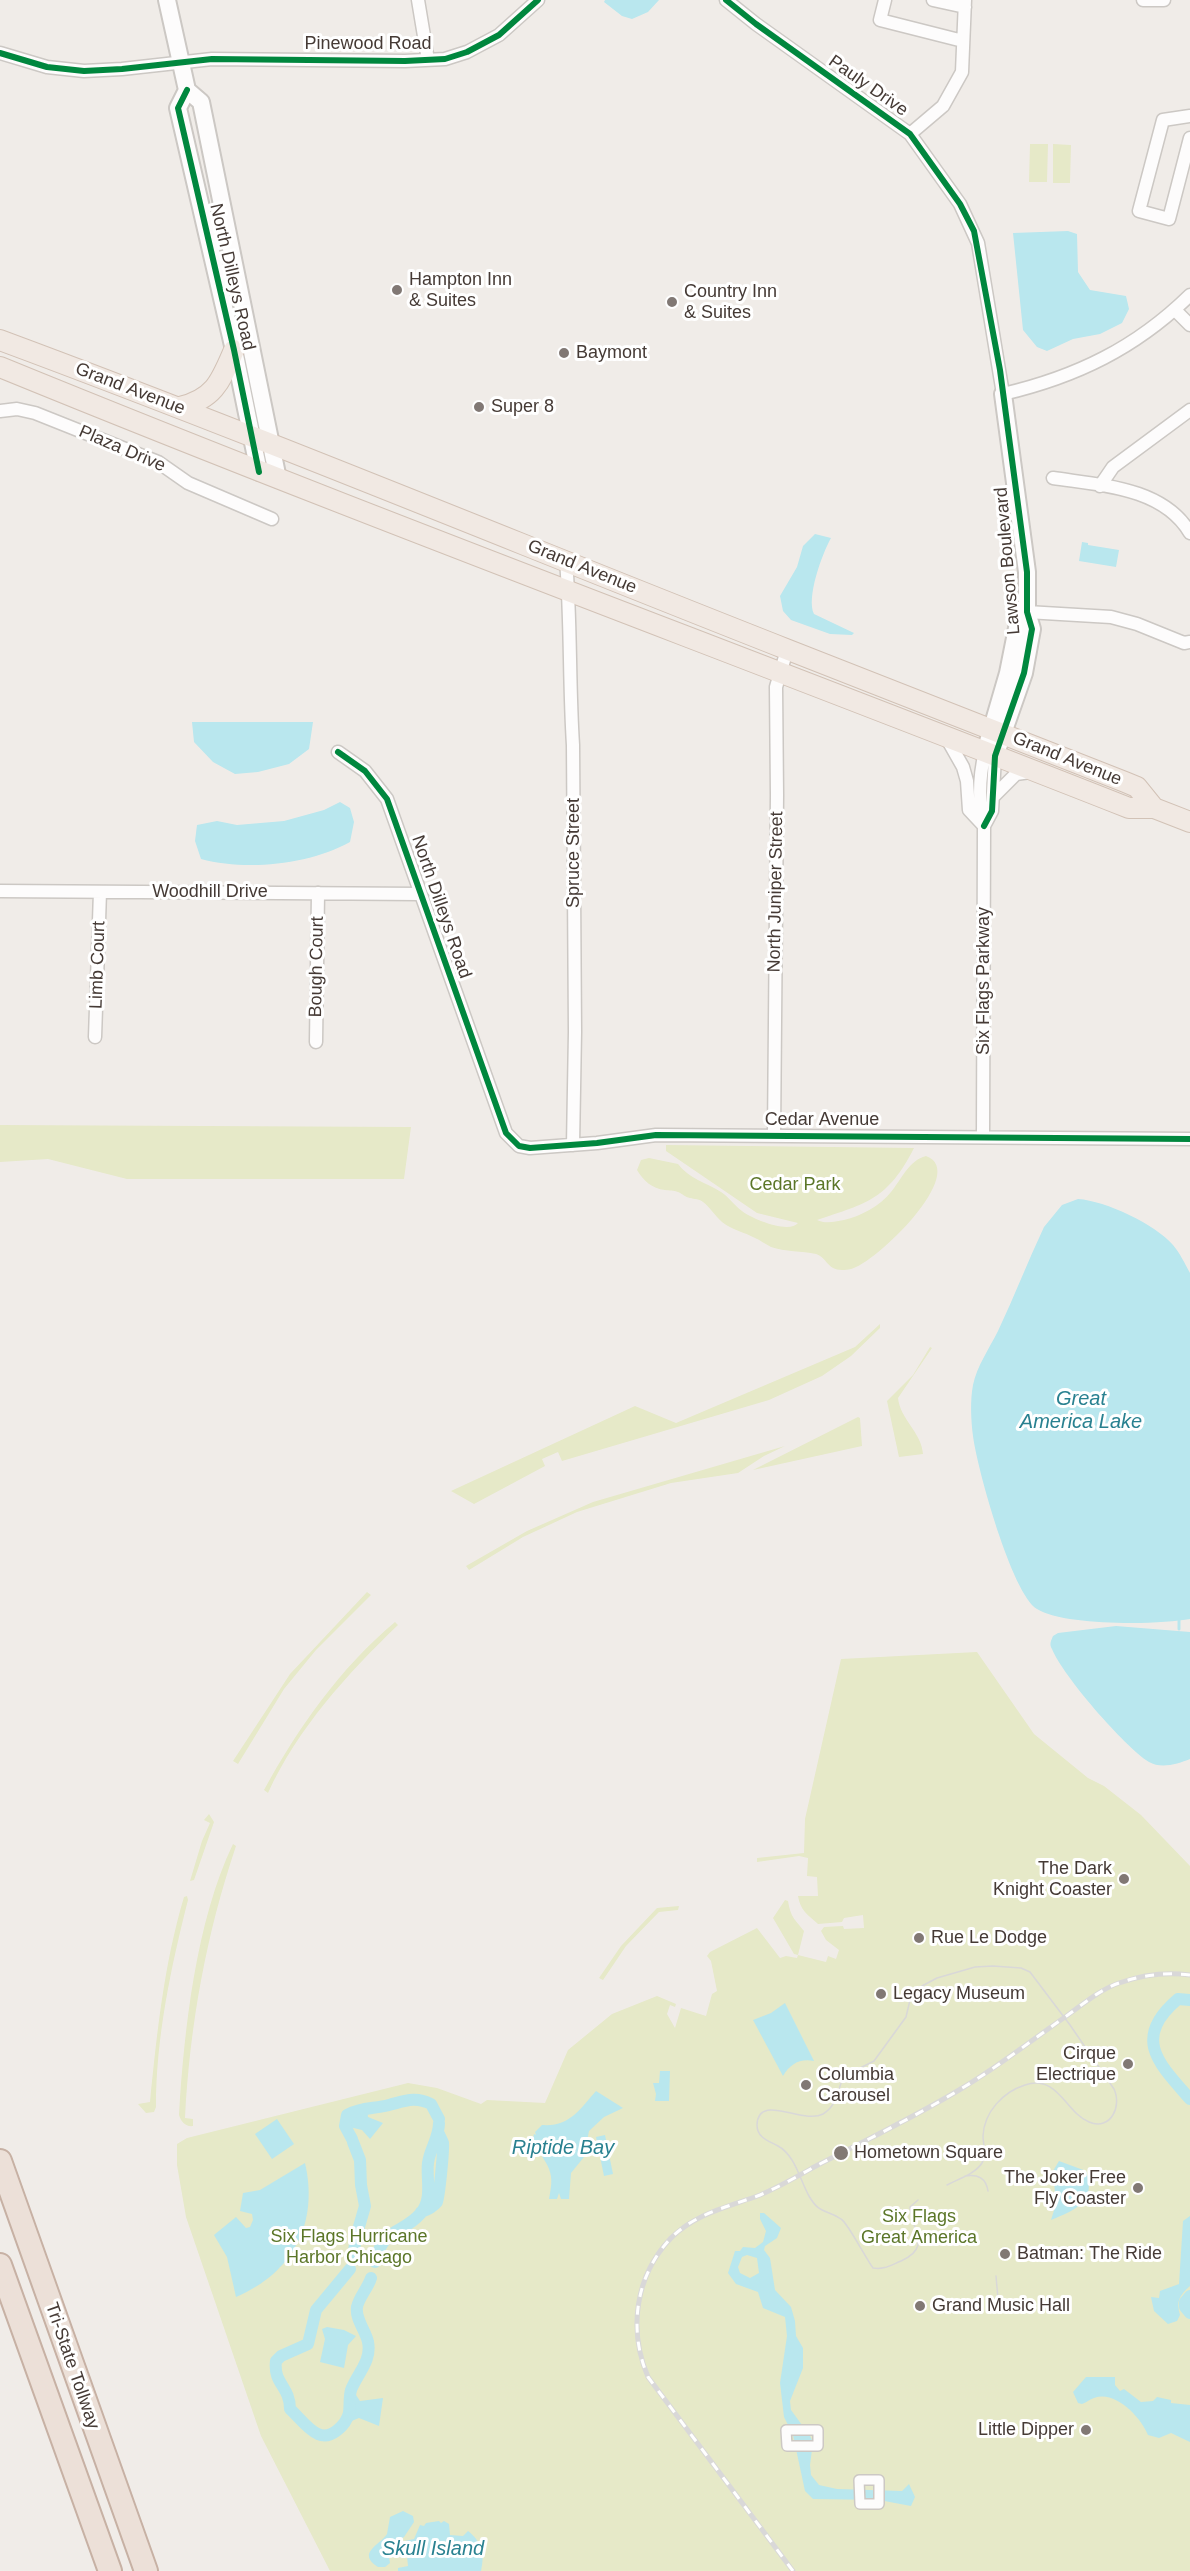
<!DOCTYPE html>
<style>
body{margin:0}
canvas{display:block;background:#f0ece8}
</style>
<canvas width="1190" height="2571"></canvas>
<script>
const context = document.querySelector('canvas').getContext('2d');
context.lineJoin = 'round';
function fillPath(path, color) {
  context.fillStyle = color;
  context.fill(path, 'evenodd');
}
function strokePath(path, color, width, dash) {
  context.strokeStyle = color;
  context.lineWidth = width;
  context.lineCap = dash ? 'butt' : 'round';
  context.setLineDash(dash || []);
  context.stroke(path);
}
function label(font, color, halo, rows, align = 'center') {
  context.font = font + ' Helvetica,sans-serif';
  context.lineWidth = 6;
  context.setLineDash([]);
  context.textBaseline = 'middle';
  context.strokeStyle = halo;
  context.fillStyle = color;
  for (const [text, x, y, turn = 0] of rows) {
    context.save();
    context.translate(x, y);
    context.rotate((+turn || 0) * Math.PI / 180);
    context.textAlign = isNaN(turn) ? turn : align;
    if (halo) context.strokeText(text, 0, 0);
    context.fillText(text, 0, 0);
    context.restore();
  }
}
const green = new Path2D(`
 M1030,144H1048L1047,182H1029Z
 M1053,144L1071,145L1070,183H1053Z
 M0,1125L411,1127L404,1179H127L48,1159L0,1162Z
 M666,1145L914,1148C888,1199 868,1203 817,1220C825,1224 834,1222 844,1220C861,1216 880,1206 891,1192C901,1180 909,1160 926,1156C970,1172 875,1264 851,1269C826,1274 829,1258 816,1254C802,1251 785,1252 771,1247C765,1244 760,1240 755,1238C744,1232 732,1230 722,1222C715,1216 710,1207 703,1202C700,1199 694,1199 690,1198C685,1197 683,1194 678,1192C674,1190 669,1191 665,1190C652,1189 643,1180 637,1170L641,1160L649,1158L678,1164C688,1178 707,1183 721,1192C729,1197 734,1205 742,1211C752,1219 789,1234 798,1223L757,1213L666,1151Z
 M880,1324V1328L851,1356L822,1376L769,1400L562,1461L558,1452L542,1459L545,1466L474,1504L451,1491L635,1406L676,1423L855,1347Z
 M930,1347L932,1348L898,1398C900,1419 922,1433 923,1454L899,1457L887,1401L913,1375Z
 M858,1417L860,1418L862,1446L753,1470Z
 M785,1446L764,1456L738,1473L671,1483L577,1512L523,1537L469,1570L466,1566L527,1531L593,1502Z
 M367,1592L371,1595L316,1650L284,1689L238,1764L233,1761L290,1674Z
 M395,1622L398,1625C348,1673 297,1729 268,1793L264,1790C298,1728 340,1668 395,1622Z
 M977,1652L1034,1734L1088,1778L1104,1786L1141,1815L1190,1866V2571H330L261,2436L186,2217L177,2165V2144L187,2138L408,2083L437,2088L481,2104L487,2100L545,2103L568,2050L612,2014L657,1996L676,2004L675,2007L670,2005L667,2014L675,2028L681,2008L706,2016L712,1994L717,1991L711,1961L707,1956L710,1952L757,1928L780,1958L786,1956L797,1958L798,1955L794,1954L773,1918L785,1900L788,1901C791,1918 794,1918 804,1931L798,1955L826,1962L828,1956L836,1959L839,1950L826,1940L821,1931L824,1927L843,1926L844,1929L864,1928L863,1915L844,1918L842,1922L818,1924C808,1915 800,1910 798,1896H818L817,1877L807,1876L808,1858L799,1856L757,1862V1858L804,1853L805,1819L841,1659Z
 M209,1814L214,1822L194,1880L190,1881L202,1841L210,1823L204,1820Z
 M233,1844L236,1846C206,1935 190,2024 185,2118L193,2119V2126C186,2127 181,2122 179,2115C184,2030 196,1921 233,1844Z
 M187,1896L188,1900C171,1967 156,2037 156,2107L154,2112L146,2113L138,2104L150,2102C157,2033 164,1964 184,1897Z
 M679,1906L678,1910L659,1912L626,1946L603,1980L599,1978L621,1946L657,1908Z`);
const water = new Path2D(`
 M605,0H659L648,12L632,19L622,16L604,2Z
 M1068,231L1077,234L1078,272L1090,290L1126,296L1129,309L1122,323L1100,334L1073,339L1047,351L1037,347L1023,330L1013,233Z
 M815,534L831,538C822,554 806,598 814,614L854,633L852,635L830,634L791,620L783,611L780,596L797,567L803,546Z
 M1082,542L1088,543V545L1119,550L1116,567L1079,561Z
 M192,722H313L309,749L289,764L258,772L235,774L213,762L194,742Z
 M340,802L350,808L354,822L350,842C309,865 246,871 201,859L195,841L197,825L217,821L237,825L284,821L324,810Z
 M1078,1199C1106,1201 1155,1224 1173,1245C1180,1253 1185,1264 1190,1273V1619C1159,1625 1063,1626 1037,1609C1012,1594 977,1468 973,1436C971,1421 970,1400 973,1385C977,1366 989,1349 998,1331C1014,1297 1028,1261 1044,1227L1062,1205Z
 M1116,1626L1190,1632V1759C1178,1764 1161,1769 1149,1762C1124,1746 1063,1676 1052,1649C1049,1644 1051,1641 1053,1636L1058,1633Z
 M785,2003L814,2061C800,2058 790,2064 783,2076L753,2020L771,2013Z
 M660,2071H670L669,2101H655L656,2094L653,2083H659Z
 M596,2091L623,2108L604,2117L589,2131L584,2157L571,2173L569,2199H561L559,2193L557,2199H549C551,2188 553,2179 549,2169C545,2157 530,2145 534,2134L536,2135L535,2132L542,2125C570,2127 580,2109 596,2091Z
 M367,2107L368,2117L383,2123L370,2139L362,2130L345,2126L347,2115Z
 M277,2119L294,2144L272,2159L255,2134Z
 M605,2135L613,2174L604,2176L596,2137Z
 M1059,2161L1086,2171C1097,2202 1075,2210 1051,2220L1056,2204L1053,2171Z
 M305,2163C319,2223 293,2273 236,2297L227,2257L214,2235L236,2217L246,2228L250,2227L253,2220L252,2214L240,2211L243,2193L260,2190Z
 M760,2213H764L781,2228L777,2238L765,2246L764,2250L770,2258L775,2290L791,2307L795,2321L796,2336L803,2348V2368L790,2401L791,2410L810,2436L813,2442L810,2465L811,2475L819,2485L837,2489L902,2491L909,2484L915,2497L911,2506L879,2500L813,2499L805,2491L793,2435L784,2417L780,2383L787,2336L785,2317L763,2308L758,2292L736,2284L728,2273L735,2251H740L743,2247L755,2248L763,2242L766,2231L760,2219ZM747,2255L757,2258L759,2273L750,2278L740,2273L738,2267L742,2257Z
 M1190,2216V2286C1179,2296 1176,2301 1180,2315L1177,2321L1168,2324L1154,2311L1151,2297L1159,2298L1160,2291L1179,2284L1183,2221Z
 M327,2327L344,2330L356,2336L348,2345L344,2368L320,2362L325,2339L322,2329Z
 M1086,2377H1115V2385L1120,2391L1124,2389L1141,2402L1153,2401L1157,2397L1171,2400V2403L1190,2405V2442L1171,2433L1159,2438L1148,2435C1141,2418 1116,2390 1094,2398C1090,2399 1086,2403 1082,2404L1078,2403L1073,2392Z
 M352,2389L360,2401L383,2398L379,2426L359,2418L344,2424L349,2413Z
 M403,2511L413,2516L414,2522L404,2537L396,2542L394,2551L389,2557L390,2563L385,2567H378C356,2553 380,2545 387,2534L390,2517Z
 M439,2521L441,2523L444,2521L449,2524L450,2535L463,2536L468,2531C482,2542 485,2554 481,2571H398V2568L408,2566L407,2556L399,2557L400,2542L414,2539L420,2525L424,2526L426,2523Z`);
const stream = new Path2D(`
 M1179,1629V1620`);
const canal = new Path2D(`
 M1190,2000L1178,1999C1132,2038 1158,2063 1190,2099
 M352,2139L345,2126L347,2115C361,2107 375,2109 389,2105C405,2101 415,2096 431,2104L439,2119
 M353,2142L360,2160L361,2185L365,2206L356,2237L353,2258
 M421,2212C427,2210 433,2207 437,2202C439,2199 444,2148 443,2143C442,2140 440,2137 439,2134
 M375,2262C383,2227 402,2235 421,2213C433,2198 426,2179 428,2163C430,2148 439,2138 439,2123
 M350,2269L316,2310L308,2344L281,2356L276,2361C273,2384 290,2386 290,2409C298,2416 308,2430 318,2434C331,2440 346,2425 349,2413C350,2405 349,2397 351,2390C357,2374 372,2361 368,2342C366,2331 355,2319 357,2307C359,2297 368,2288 371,2278
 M1190,2296L1185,2302V2307L1190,2313`);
const pedestrian = new Path2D(`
 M786,2430H818V2446H787Z
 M859,2480H879V2504H860Z`);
const minor = new Path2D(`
 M418,0L428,60
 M726,0L756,24L910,134L960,204L978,243L1003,394C1076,377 1136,348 1190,295
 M885,0L880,20L963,41
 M933,0L965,7
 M1143,0H1164
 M0,53L47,67L84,71L122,69L212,59L405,61L445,59L467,52L499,35L538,0
 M1190,116L1163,120L1139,211L1169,219L1190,138
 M910,134L943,106L962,72L965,0
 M1175,310L1190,325
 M0,411L17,409L35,413L158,462L188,483L272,519
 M1053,478C1099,485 1163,487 1190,533
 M1100,486L1113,467L1190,410
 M566,560C571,622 569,684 573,745L575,1032L573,1145
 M1027,612L1111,617L1137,624L1184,643L1190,642
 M946,737L963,767L967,781L969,810L983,825
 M338,752L365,771L387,799L506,1133L519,1146L530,1148L597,1143L656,1135L1190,1139
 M993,797L1016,774L1030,772
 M984,826L992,811L995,756
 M0,891L420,894
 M95,1037L100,892
 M316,1042L318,893
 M774,1135L777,795L776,687L787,650
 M983,1137L984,826C978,801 979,777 985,752`);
const tertiary = new Path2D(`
 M167,0L187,90L201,102L278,479
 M187,90L178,108L234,350L259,472
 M985,752L1008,673L1018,623L1027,612
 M995,756L1024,673L1032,629L1027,612V572L1003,394`);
const primary = new Path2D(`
 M0,340C264,438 524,546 786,649C899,694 1012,737 1125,782L1137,787L1154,808
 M0,367C374,520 754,660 1129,808H1154L1190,822
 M180,407C215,399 221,380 234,350`);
const motorway = new Path2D(`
 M0,2161L146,2571
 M0,2265L110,2571`);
const tram = new Path2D(`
 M965,2176C978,2174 986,2178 988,2191
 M918,2200L910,2207C912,2232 932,2247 901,2261C891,2265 884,2270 873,2268C866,2259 848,2223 841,2219C826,2209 820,2215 809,2196C800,2180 795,2155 778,2146C769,2141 757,2138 757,2125C758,2092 803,2125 823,2114C838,2105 837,2090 844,2076L874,2061L906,2017L910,2000L922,1986L937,1978L975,1967L993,1966L1021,1968L1030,1972L1070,2025L1114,2089C1122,2106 1111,2131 1089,2122C1066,2113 1058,2074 1025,2085C1003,2092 984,2112 983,2136C983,2144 987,2155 982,2163C975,2174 958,2179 947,2185
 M996,2276L998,2299`);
const rail = new Path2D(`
 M793,2571L648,2377C628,2330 635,2276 671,2238C696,2213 728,2207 760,2195C779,2187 798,2176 816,2166C866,2140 917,2116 964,2087C999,2066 1032,2040 1065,2017C1082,2005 1099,1990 1119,1983C1142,1975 1166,1972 1190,1975`);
const cycleway = new Path2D(`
 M726,0L756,24L910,134L960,204L974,231L1000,370L1027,572V612L1032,629L1024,673L995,756L992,811L984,826
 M0,53L47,67L84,71L122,69L212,59L405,61L445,59L467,52L499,35L538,0
 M187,90L178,108L234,350L259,472
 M338,752L365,771L387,799L506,1133L519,1146L530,1148L597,1143L656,1135L1190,1139`);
const markers = [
 [397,290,6,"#817874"],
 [672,302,6,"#817874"],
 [564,353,6,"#817874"],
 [479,407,6,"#817874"],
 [1124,1879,6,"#817874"],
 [919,1938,6,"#817874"],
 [881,1994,6,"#817874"],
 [1128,2064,6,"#817874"],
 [806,2085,6,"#817874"],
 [841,2153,8,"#817874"],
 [1138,2188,6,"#817874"],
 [1005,2254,6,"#817874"],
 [920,2306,6,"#817874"],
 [1086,2430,6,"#817874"]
];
const streetNames = [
 ["Pinewood Road",368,44],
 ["Pauly Drive",868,86,35],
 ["North Dilleys Road",232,277,77],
 ["Grand Avenue",130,389,21],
 ["Plaza Drive",122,449,23],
 ["Lawson Boulevard",1008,561,-95],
 ["Grand Avenue",582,567,22],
 ["Grand Avenue",1067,759,22],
 ["Spruce Street",574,853,-90],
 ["Woodhill Drive",210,892],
 ["North Juniper Street",776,892,-89],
 ["North Dilleys Road",441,907,71],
 ["Limb Court",98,965,-88],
 ["Bough Court",317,967,-89],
 ["Six Flags Parkway",984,981,-90],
 ["Cedar Avenue",822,1120],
 ["Tri-State Tollway",72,2366,71]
];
const poiNames = [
 ["Hampton Inn",409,280],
 ["& Suites",409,301],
 ["Country Inn",684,292],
 ["& Suites",684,313],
 ["Baymont",576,353],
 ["Super 8",491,407],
 ["The Dark",1112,1869,"right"],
 ["Knight Coaster",1112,1890,"right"],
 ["Rue Le Dodge",931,1938],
 ["Legacy Museum",893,1994],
 ["Cirque",1116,2054,"right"],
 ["Electrique",1116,2075,"right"],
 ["Columbia",818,2075],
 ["Carousel",818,2096],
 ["Hometown Square",854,2153],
 ["The Joker Free",1126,2178,"right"],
 ["Fly Coaster",1126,2199,"right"],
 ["Batman: The Ride",1017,2254],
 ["Grand Music Hall",932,2306],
 ["Little Dipper",1074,2430,"right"]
];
const parkNames = [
 ["Cedar Park",795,1185],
 ["Six Flags",919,2217],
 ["Great America",919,2238],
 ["Six Flags Hurricane",349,2237],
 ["Harbor Chicago",349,2258]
];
const waterNames = [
 ["Great",1081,1399],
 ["America Lake",1081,1422],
 ["Riptide Bay",563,2148],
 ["Skull Island",433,2549]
];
fillPath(green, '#e6e9c8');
fillPath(water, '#b9e7ee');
strokePath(stream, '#b9e7ee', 3);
strokePath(canal, '#b9e7ee', 12);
strokePath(pedestrian, '#ccc8c4', 12);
strokePath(minor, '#ccc8c4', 15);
strokePath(tertiary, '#ccc8c4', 20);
strokePath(primary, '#d2c2b6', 22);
strokePath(motorway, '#c7b1a4', 26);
strokePath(pedestrian, '#fdfcfc', 9);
strokePath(minor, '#fdfcfc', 12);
strokePath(tertiary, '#fdfcfc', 16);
strokePath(primary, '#f1e9e3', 20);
strokePath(motorway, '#ece0d8', 22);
strokePath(tram, '#d9d8d8', 1.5);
strokePath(rail, '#d9d8d8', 5);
strokePath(rail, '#fff', 3, [9]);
strokePath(cycleway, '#00873e', 6);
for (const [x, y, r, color] of markers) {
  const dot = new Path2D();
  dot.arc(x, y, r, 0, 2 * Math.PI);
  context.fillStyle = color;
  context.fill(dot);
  strokePath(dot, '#fff', 2);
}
label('18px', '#453a35', '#fff', streetNames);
label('18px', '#453a35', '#fff', poiNames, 'left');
label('18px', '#5b7628', '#fff', parkNames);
label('italic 20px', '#298190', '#fff', waterNames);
</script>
